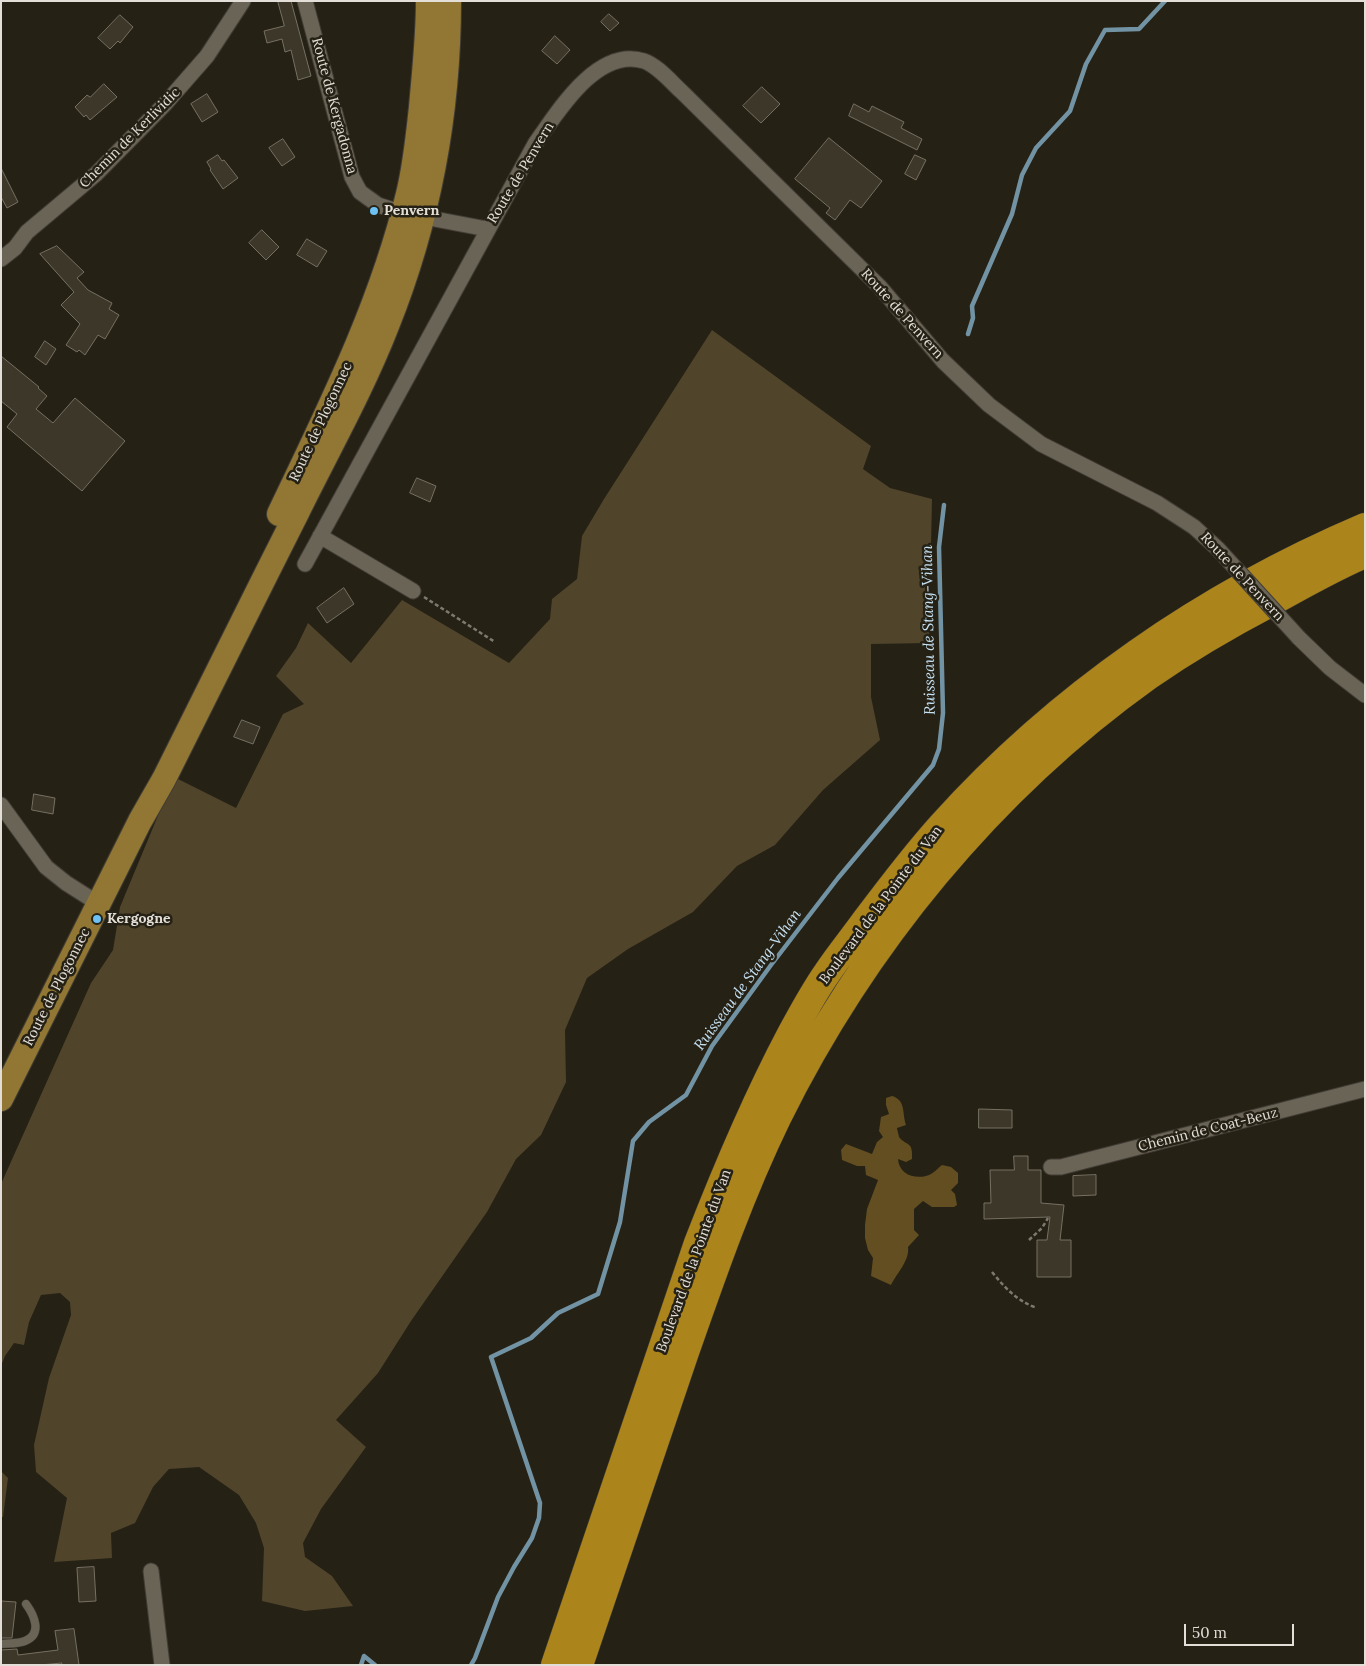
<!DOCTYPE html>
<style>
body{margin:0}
#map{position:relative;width:1366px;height:1666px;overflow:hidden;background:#262115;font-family:Lora,serif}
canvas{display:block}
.frame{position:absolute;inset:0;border:2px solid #e3dfd8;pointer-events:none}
.scale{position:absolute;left:1184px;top:1624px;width:110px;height:22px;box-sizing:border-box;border:2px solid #e3dfd8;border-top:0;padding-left:6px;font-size:15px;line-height:18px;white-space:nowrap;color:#e3dfd8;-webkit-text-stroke:4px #262115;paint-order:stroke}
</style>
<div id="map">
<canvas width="1366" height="1666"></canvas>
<div class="frame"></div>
<div class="scale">50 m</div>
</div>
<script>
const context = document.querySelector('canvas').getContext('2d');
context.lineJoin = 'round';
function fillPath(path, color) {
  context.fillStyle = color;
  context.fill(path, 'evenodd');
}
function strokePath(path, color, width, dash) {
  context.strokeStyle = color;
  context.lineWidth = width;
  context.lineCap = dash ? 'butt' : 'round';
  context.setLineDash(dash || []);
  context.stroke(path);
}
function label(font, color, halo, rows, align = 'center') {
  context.font = font + ' Lora,serif';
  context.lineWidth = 5;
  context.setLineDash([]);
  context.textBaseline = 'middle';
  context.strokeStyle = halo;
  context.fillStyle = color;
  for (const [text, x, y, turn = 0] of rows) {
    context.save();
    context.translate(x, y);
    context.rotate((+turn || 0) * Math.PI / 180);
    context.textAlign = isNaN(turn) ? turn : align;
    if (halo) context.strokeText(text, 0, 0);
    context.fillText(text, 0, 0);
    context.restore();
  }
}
const green = new Path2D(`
 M712,330L871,446L863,469L890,488L932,499L929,643L871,644V697L880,740L823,790L775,845L737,866L693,912L628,949L587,978L565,1030L566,1082L541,1135L516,1159L487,1212L411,1321L378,1373L336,1420L366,1447L321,1509L303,1543L305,1557L332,1576L353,1606L305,1611L262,1601L264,1548L256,1523L239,1495L199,1467L169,1469L153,1487L135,1523L111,1533L112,1558L54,1562L67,1498L36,1472L34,1445L49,1378L71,1315L70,1302L60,1293L41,1295L29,1322L24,1345L14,1343L5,1356L1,1366V1184L91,983L113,950L120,907L174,777L236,808L283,714L304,704L276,676L296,648L308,623L351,663L402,600L509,663L550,619L552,599L577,579L582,536L604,499Z
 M1,1471L8,1478L3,1517H1Z`);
const forest = new Path2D(`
 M892,1096C906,1100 902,1113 906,1125L897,1128C897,1129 899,1136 899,1137C907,1147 913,1140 912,1159L906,1162L898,1159C899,1175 916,1180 929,1175C934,1173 938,1168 942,1165L951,1167L958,1173V1183L951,1190L955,1194L957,1205L954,1207H932L923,1201L914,1209V1230L919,1235L908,1247C910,1260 897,1273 891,1285L871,1276L873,1258L868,1250L865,1238V1225L867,1209L878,1180L866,1175L865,1166H857L842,1160L841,1150L846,1144L872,1154L877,1142L883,1137L879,1131L881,1117L889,1114L886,1105V1098Z`);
const stream = new Path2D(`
 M968,334L973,318L972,306L1012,214L1022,175L1036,148L1070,111L1086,64L1105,30L1139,29L1165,1
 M361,1665L364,1656L375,1665
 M471,1665L475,1658L498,1597L514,1567L532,1538L539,1518L540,1503L491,1357L531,1338L558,1313L598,1294L620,1222L633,1141L649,1122L686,1095L712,1046L771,965L838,878L933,765L939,749L943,713L939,547L944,505`);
const building = new Path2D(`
 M278,1H291L311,76L298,80L291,50L285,52L282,39L267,43L264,31L284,26Z
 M609,14L619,23L610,31L601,22Z
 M120,15L133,27L120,43L118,41L110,49L98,38Z
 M555,36L570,50L557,64L542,51Z
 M104,84L117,97L90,120L86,115L84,117L75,107L87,95L90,97Z
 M762,87L780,104L761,123L743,106Z
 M207,94L218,112L202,122L191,104Z
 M854,104L869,112L872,106L904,122L901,128L922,139L917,150L849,116Z
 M829,138L882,181L861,208L850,200L835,220L826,213L830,208L795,179Z
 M283,139L295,157L282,166L269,148Z
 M218,155L222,161L224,160L238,178L223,189L210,170L211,169L207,162Z
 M915,155L926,160L916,180L905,174Z
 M1,168L18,202L7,208L1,197Z
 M262,230L279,247L266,260L249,243Z
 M307,239L327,251L317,267L297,255Z
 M57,246L84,272L77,278L88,290L112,303L109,309L119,315L105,339L98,335L85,355L79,350L77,352L66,345L80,324L61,305L74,292L40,254Z
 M45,341L56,349L46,365L35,357Z
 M1,356L39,387L38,388L47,396L36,409L53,423L75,398L125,441L82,491L7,427L17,414L1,401Z
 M417,478L436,486L430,502L410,493Z
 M344,588L354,604L327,623L317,608Z
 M242,720L260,727L253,744L234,737Z
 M34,794L55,798L53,814L32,810Z
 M979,1109L1012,1110V1128H979Z
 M1014,1156H1028V1170H1041V1203L1064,1205L1060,1240H1071V1277H1037V1240H1047L1050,1217L984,1219V1203H991L990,1170H1014Z
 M1096,1175V1195L1073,1196V1176Z
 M94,1567L96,1601L79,1602L77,1568Z
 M1,1601L16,1602L12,1638H1Z
 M74,1629L79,1665H61L62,1663L40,1665H1V1650L17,1649L18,1655L58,1650L55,1631Z`);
const path = new Path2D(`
 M424,597L495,642
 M1029,1240L1042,1228L1048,1218
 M992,1272C1005,1288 1017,1301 1037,1308`);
const lane = new Path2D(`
 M1,1644C9,1643 18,1644 25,1641C43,1634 34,1615 26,1604`);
const street = new Path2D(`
 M305,1L352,177L360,192L378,205L403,213L487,229
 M1,259L15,248L27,232L96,174L165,104L207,56L243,1
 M320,536L413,591
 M305,564L535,144C557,113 597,46 644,61C658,66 671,82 682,92L880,287L943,361L989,405L1041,444L1157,503L1194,527L1218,549
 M1299,638L1330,668L1365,695
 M1,805L46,867L66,883L99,904
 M1051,1167H1061L1092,1159L1365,1089
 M151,1571L162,1665`);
const primary = new Path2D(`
 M279,514C328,411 381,306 408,194C415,166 418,136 421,107C424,72 428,37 428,1
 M1,1099L140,821L164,779C209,689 253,600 298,511C328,450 362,390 387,326C429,221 449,114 449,1`);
const highway = new Path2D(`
 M555,1665L698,1243C726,1171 755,1102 791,1034C802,1014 813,993 827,973C839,955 853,938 866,920C890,888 915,855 942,825C1058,696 1205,595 1365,527
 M579,1665C614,1562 649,1458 684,1355C712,1275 740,1194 777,1118C863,944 990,789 1148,676C1187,649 1228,625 1270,603C1301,586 1332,568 1365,554`);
const streetBridge = new Path2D(`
 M1218,549L1299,638`);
const markers = [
 [374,211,5,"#6dc2f3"],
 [97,919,5,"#6dc2f3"]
];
const streetNames = [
 ["Route de Kergadonna",334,106,75],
 ["Chemin de Kerlividic",130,138,-45],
 ["Route de Penvern",521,173,-59],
 ["Route de Penvern",902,314,48],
 ["Route de Plogonnec",321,422,-65],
 ["Route de Penvern",1242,577,47],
 ["Boulevard de la Pointe du Van",881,905,-53],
 ["Route de Plogonnec",57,987,-63],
 ["Chemin de Coat-Beuz",1208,1130,-14],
 ["Boulevard de la Pointe du Van",694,1261,-70]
];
const poiNames = [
 ["Penvern",384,211],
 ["Kergogne",107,919]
];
const waterNames = [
 ["Ruisseau de Stang-Vihan",929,630,-91],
 ["Ruisseau de Stang-Vihan",748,980,-54]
];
fillPath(green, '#50442b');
fillPath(forest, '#624e20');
strokePath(stream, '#7293a4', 4.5);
fillPath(building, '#3d372a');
strokePath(building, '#767062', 1);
strokePath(lane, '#423d35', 9);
strokePath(street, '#423d35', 17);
strokePath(primary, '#423d35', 26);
strokePath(highway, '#423d35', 29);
strokePath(path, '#7d796f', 2.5, [4, 2.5]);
strokePath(lane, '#6a6457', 8);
strokePath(street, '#6a6457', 15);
strokePath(primary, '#917733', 24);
strokePath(highway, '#ab841b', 28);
strokePath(streetBridge, '#423d35', 17, []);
strokePath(streetBridge, '#6a6457', 15);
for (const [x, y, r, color] of markers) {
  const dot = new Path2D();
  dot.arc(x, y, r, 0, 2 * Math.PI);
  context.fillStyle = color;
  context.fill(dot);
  strokePath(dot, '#262115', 2);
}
label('14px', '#e3dfd8', '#262115', streetNames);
label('bold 14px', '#e3dfd8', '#262115', poiNames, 'left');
label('italic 15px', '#c6e3f5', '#262115', waterNames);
</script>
